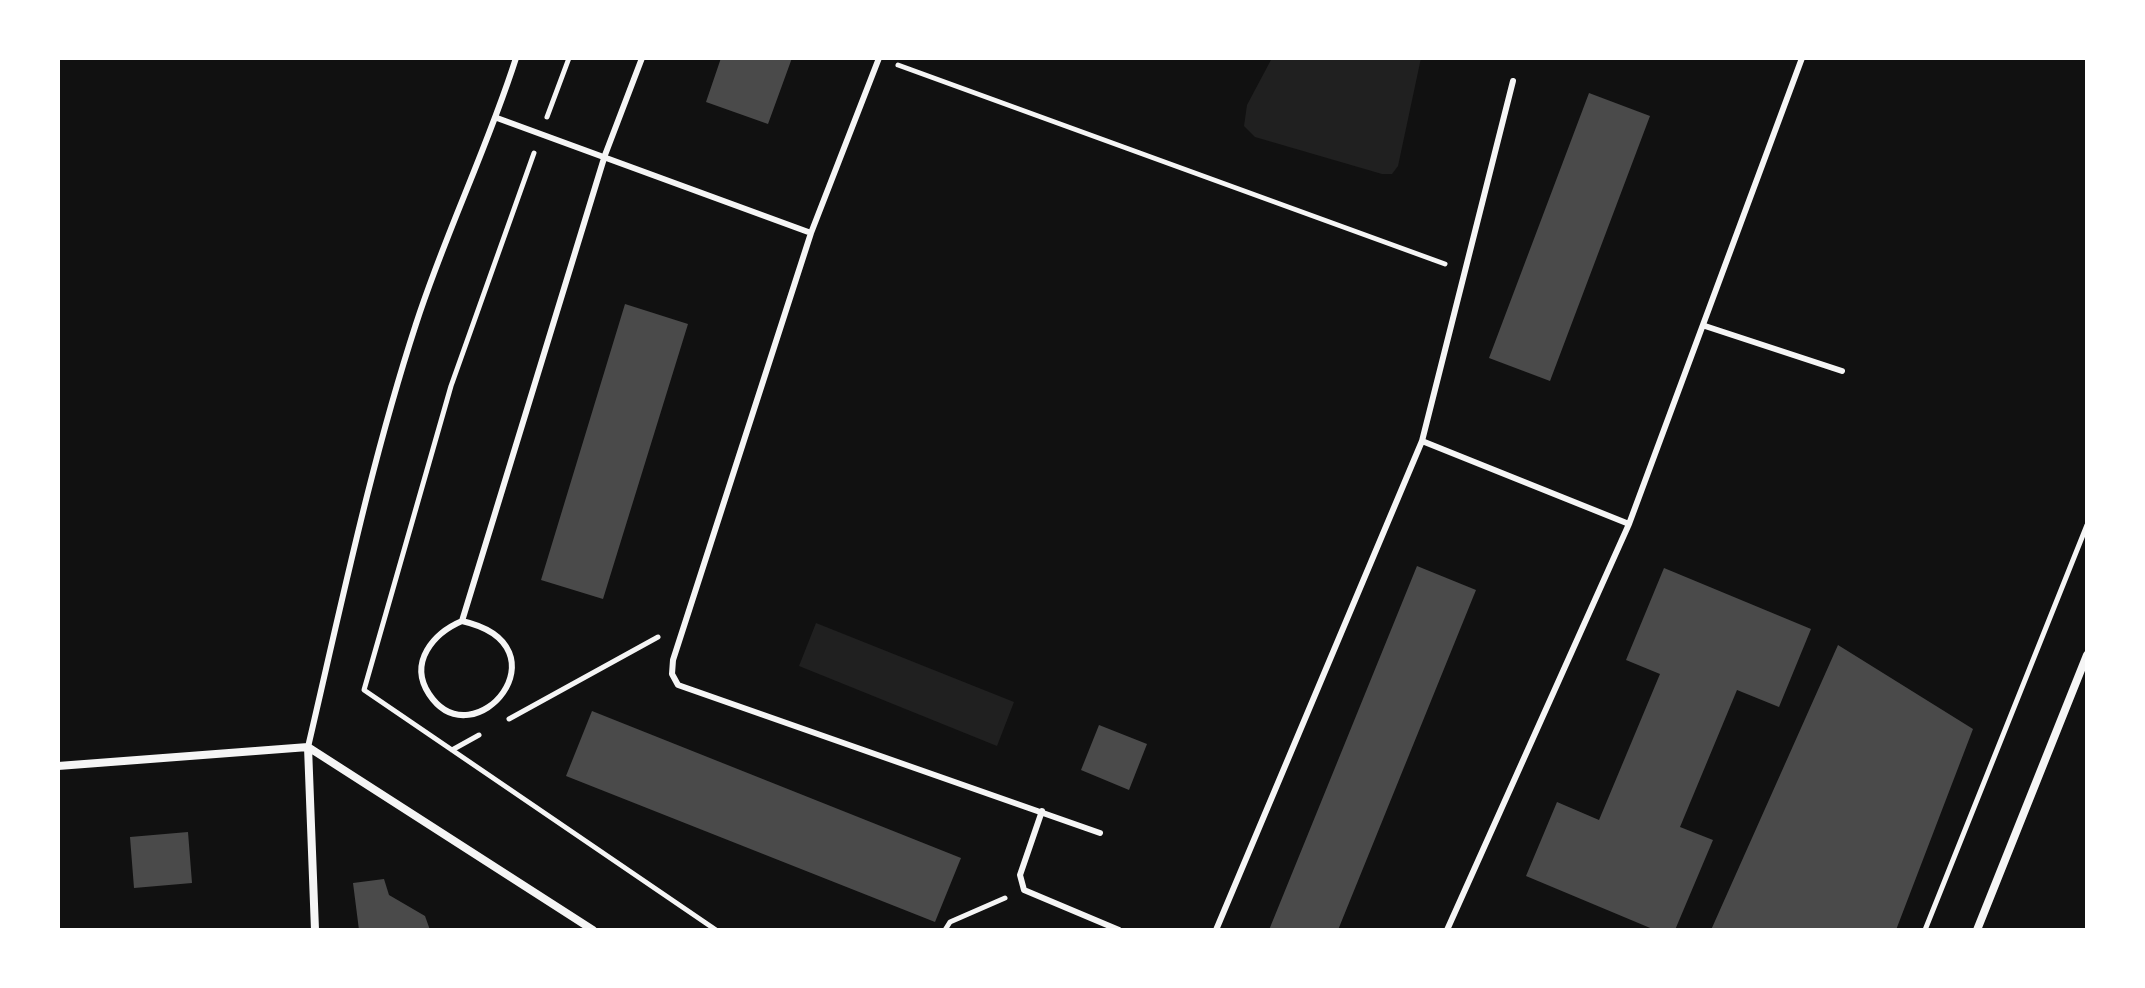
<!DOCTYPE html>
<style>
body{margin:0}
#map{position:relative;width:2145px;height:988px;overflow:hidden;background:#111;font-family:Bitter,serif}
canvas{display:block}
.frame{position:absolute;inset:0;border:60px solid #fff;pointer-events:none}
</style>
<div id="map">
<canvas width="2145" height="988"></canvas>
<div class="frame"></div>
</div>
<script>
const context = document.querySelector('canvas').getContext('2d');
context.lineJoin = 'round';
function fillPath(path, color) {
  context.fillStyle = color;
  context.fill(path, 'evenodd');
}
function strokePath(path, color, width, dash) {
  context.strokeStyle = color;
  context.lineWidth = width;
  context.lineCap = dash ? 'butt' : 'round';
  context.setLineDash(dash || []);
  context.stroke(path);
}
const green = new Path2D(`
 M1272,58H1421L1398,166L1392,174H1382L1255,137L1244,126L1247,105Z
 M816,623L1014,702L997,746L799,666Z`);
const building = new Path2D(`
 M721,58H792L768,124L706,102Z
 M1589,93L1650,116L1550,381L1489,358Z
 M625,304L688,324L603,599L541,580Z
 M1417,566L1476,590L1338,930H1269Z
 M1664,568L1811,629L1779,707L1737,690L1680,827L1713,840L1675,930H1655L1526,876L1557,802L1599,820L1660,674L1626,660Z
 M1838,645L1973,729L1896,930H1711Z
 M592,711L961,858L935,922L566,776Z
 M1099,725L1147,744L1129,790L1081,770Z
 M188,832L192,883L134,888L130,837Z
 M384,879L389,895L425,916L430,930H359L353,883Z`);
const path = new Path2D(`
 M898,65L1445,264
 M547,117L569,58
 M534,153L451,386L364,690L716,930
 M509,719L658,637
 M452,750L479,735
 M945,930L950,922L1005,898
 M1925,930L2087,525`);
const service = new Path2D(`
 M497,118L811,233L673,660L672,674L678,685L1100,833
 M811,233L879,58
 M1705,326L1842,371
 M1422,441L1513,81
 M1629,524L1802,58
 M462,621C571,646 474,762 429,694C408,662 434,633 462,621L605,155L642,58
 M308,747C341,606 371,462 416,324C445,234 487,149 516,58
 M1042,811L1020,875L1024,890L1119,930
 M1216,930L1422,441L1629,524L1447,930`);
const minor = new Path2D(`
 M308,747L593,930
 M308,747L315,930
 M58,766L308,747
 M1977,930L2087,655`);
fillPath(green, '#202020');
fillPath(building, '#4a4a4a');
strokePath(path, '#f5f5f5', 5);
strokePath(service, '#f5f5f5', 6);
strokePath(minor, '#f5f5f5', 8);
</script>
